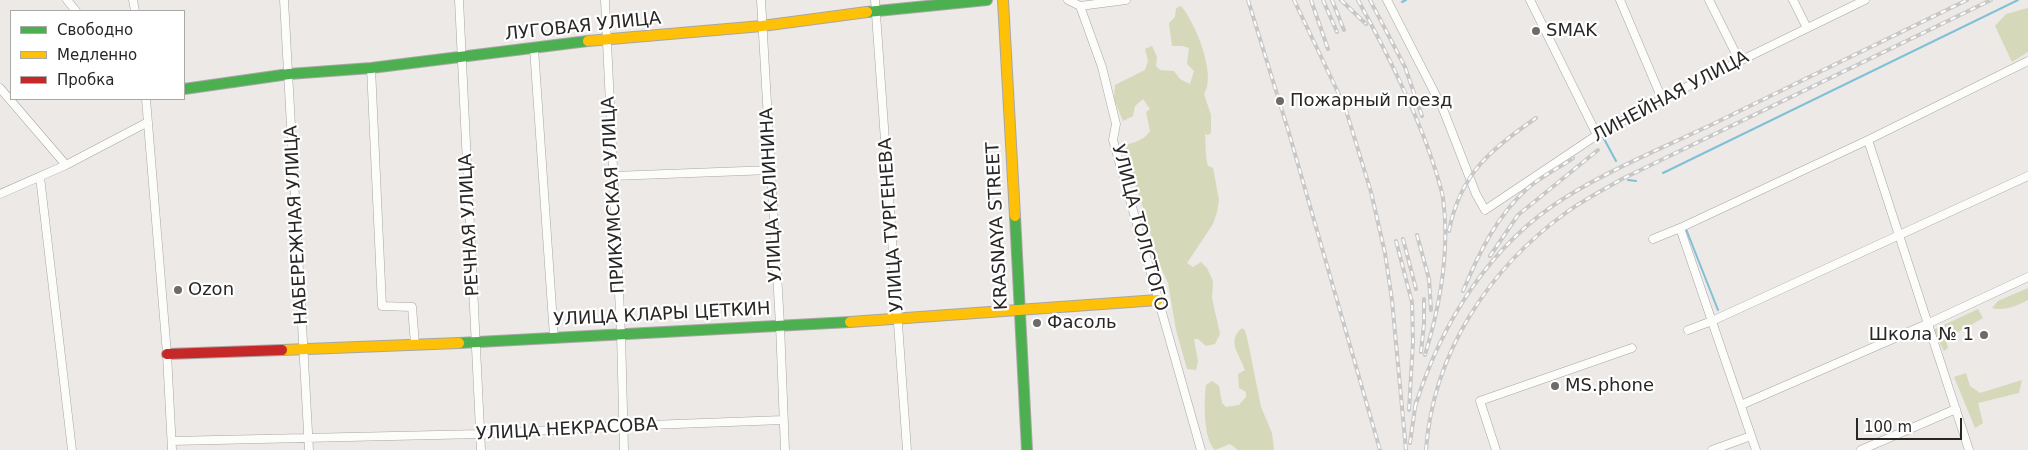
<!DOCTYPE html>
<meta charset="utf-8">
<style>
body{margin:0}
#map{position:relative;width:2028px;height:450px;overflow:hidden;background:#ece9e7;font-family:"DejaVu Sans",sans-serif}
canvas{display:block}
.legend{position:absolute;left:10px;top:10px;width:175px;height:90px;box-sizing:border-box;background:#fff;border:1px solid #a9a9a8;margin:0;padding:6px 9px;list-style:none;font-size:15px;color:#292726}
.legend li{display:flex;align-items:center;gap:10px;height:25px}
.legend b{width:25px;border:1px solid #a9a9a8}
.scale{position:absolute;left:1856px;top:418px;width:106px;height:22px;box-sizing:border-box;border:2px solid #292726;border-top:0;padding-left:6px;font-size:15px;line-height:18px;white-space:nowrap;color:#292726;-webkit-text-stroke:4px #fff;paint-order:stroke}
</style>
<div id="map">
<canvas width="2028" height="450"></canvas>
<ul class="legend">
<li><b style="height:6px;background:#4caf50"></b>Свободно</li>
<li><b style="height:6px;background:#ffc107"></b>Медленно</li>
<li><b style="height:6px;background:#c62828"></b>Пробка</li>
</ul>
<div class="scale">100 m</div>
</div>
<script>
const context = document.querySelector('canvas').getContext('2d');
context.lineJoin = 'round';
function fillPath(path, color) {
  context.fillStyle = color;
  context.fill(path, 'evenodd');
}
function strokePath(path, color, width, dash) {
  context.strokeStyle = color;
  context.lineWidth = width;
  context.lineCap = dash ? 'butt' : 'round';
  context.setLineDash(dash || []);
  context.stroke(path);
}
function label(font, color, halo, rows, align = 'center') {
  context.font = font + ' "DejaVu Sans",sans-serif';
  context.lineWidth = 4.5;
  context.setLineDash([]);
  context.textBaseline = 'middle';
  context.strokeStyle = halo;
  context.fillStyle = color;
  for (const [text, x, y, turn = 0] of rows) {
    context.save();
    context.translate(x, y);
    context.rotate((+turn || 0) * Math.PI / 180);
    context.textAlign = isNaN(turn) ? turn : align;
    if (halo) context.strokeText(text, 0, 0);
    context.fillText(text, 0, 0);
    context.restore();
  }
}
const green = new Path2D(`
 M1181,6C1195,22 1217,75 1204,94L1211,115V133L1208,135L1205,134C1206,145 1205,155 1208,166L1213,168L1219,200L1217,212L1213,224L1187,263L1193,267L1201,262L1207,268L1213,281L1212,298L1220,334L1215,344L1206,346L1198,339H1194L1198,362L1196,370L1187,369L1176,330L1168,283L1160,266L1142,204L1121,146C1134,142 1142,142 1150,131L1146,112L1150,109L1143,99L1135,106L1133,116L1123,121L1114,99L1115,85L1145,70L1148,61L1145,49L1152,46L1157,57L1156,66L1160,70L1174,71L1180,79L1190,84L1194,71L1187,64L1189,48L1182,46H1172L1169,23L1175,17L1176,8Z
 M2028,8V52L2012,62L1995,26L2006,14Z
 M2028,288V300C2016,306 2005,311 1992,308L1998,301Z
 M1978,309L1983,318L1946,339L1948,348L1944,351L1933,330Z
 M1242,328L1245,330L1248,342L1261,407L1272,433L1274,450H1238L1230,444L1215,450C1203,439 1204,401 1206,385L1212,381L1219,386L1222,403L1226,407L1239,405L1246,397V392L1239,388L1238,374L1245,370C1240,355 1226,341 1242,328Z
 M1966,373L1970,386L1980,393L2022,380L2019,393L1978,403L1983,423L1975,428L1954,377Z`);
const stream = new Path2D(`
 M1402,2L1406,0
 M1603,137L1616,161
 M1663,173L2018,0
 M1628,180L1636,181
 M1686,229L1718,310`);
const street = new Path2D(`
 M67,0L76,11
 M133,0L135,11
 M284,0L309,450
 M459,0L481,450
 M605,0L621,334L624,450
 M761,0L780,325L785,450
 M875,0L907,450
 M1068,0L1080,6L1126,0
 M1387,0L1443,109L1476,194L1485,210L1597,135L1662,99L1865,0
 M1530,0L1597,135
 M1620,0L1662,99
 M1709,0L1739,60
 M1793,0L1807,28
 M1080,6L1102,67L1116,124L1113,140L1201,450
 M534,48L554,337
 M371,68L382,306L412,307L415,344
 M0,88L66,165
 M146,99L167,354L172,450
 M1868,140L1969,450
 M613,176L771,170
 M40,177L72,450
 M0,194L66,165L148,122
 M1680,228L1756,450
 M1653,239L1680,228L1868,140L2028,61
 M1688,330L1712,321L2028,176
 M1741,405L1927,324L2028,277
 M172,441L481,434L623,426L783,420
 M1496,450L1480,401L1632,348
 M1712,450L1751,436
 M1861,450L1956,409`);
const fast = new Path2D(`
 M867,12L987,0
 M184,89L289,74L371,68L588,41
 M1015,216L1027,450
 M459,343L850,322`);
const slow = new Path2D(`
 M1003,0L1015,216
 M588,41L762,26L867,12
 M850,322L1158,300
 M282,350L459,343`);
const jam = new Path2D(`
 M167,354L282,350`);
const rail = new Path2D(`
 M1248,0L1289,133L1380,450
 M1294,0L1345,107L1371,192L1385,253L1392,300L1406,450
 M1311,0L1328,49
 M1323,0L1337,32
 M1332,0L1344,30
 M1341,0L1366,24
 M1358,0C1385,49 1410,98 1429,151C1434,166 1440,182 1443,198C1450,249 1440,306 1425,355
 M1370,0L1405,67L1422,116
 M1449,231C1460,174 1491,149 1536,118
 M1417,235L1429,279L1431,310
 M1403,239L1416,289
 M1396,241L1412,302L1413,341L1409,410
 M1490,256L1518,215L1598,150
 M1463,291C1479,253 1497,215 1528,188C1542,176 1559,168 1573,158
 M1421,352L1424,324V299
 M1415,407C1441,323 1490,244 1566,197C1613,168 1665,147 1715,123C1799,82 1883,41 1967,0
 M1410,443L1416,401
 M1426,450C1433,353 1489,268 1567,212C1584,200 1603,190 1622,179L1991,0`);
const markers = [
 [1536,31,5,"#6d6b6a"],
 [1280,101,5,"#6d6b6a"],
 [178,290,5,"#6d6b6a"],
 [1037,323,5,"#6d6b6a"],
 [1984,335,5,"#6d6b6a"],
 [1555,386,5,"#6d6b6a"]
];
const streetNames = [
 ["ЛУГОВАЯ УЛИЦА",583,27,-6],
 ["ЛИНЕЙНАЯ УЛИЦА",1671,97,-28],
 ["ПРИКУМСКАЯ УЛИЦА",614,195,-93],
 ["УЛИЦА КАЛИНИНА",772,195,-93],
 ["НАБЕРЕЖНАЯ УЛИЦА",297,225,-93],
 ["РЕЧНАЯ УЛИЦА",470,225,-93],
 ["УЛИЦА ТУРГЕНЕВА",892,225,-94],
 ["KRASNAYA STREET",998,226,-93],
 ["УЛИЦА ТОЛСТОГО",1139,228,75],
 ["УЛИЦА КЛАРЫ ЦЕТКИН",662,315,-3],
 ["УЛИЦА НЕКРАСОВА",567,430,-3]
];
const poiNames = [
 ["SMAK",1546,31],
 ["Пожарный поезд",1290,101],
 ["Ozon",188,290],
 ["Фасоль",1047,323],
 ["Школа № 1",1974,335,"right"],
 ["MS.phone",1565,386]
];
fillPath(green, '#d5d8b9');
strokePath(stream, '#80c0d6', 2);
strokePath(street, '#a8a6a5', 9);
strokePath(fast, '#a8a6a5', 12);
strokePath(slow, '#a8a6a5', 12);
strokePath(jam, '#a8a6a5', 12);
strokePath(street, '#fcfcfb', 8);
strokePath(fast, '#4caf50', 10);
strokePath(slow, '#ffc107', 10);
strokePath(jam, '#c62828', 10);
strokePath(rail, '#c8c8c8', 4);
strokePath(rail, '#fff', 2, [5.5]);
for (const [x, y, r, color] of markers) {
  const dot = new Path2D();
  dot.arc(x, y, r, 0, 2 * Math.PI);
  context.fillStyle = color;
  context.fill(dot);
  strokePath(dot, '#fff', 2);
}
label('18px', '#292726', '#fff', streetNames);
label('18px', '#292726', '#fff', poiNames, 'left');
</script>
